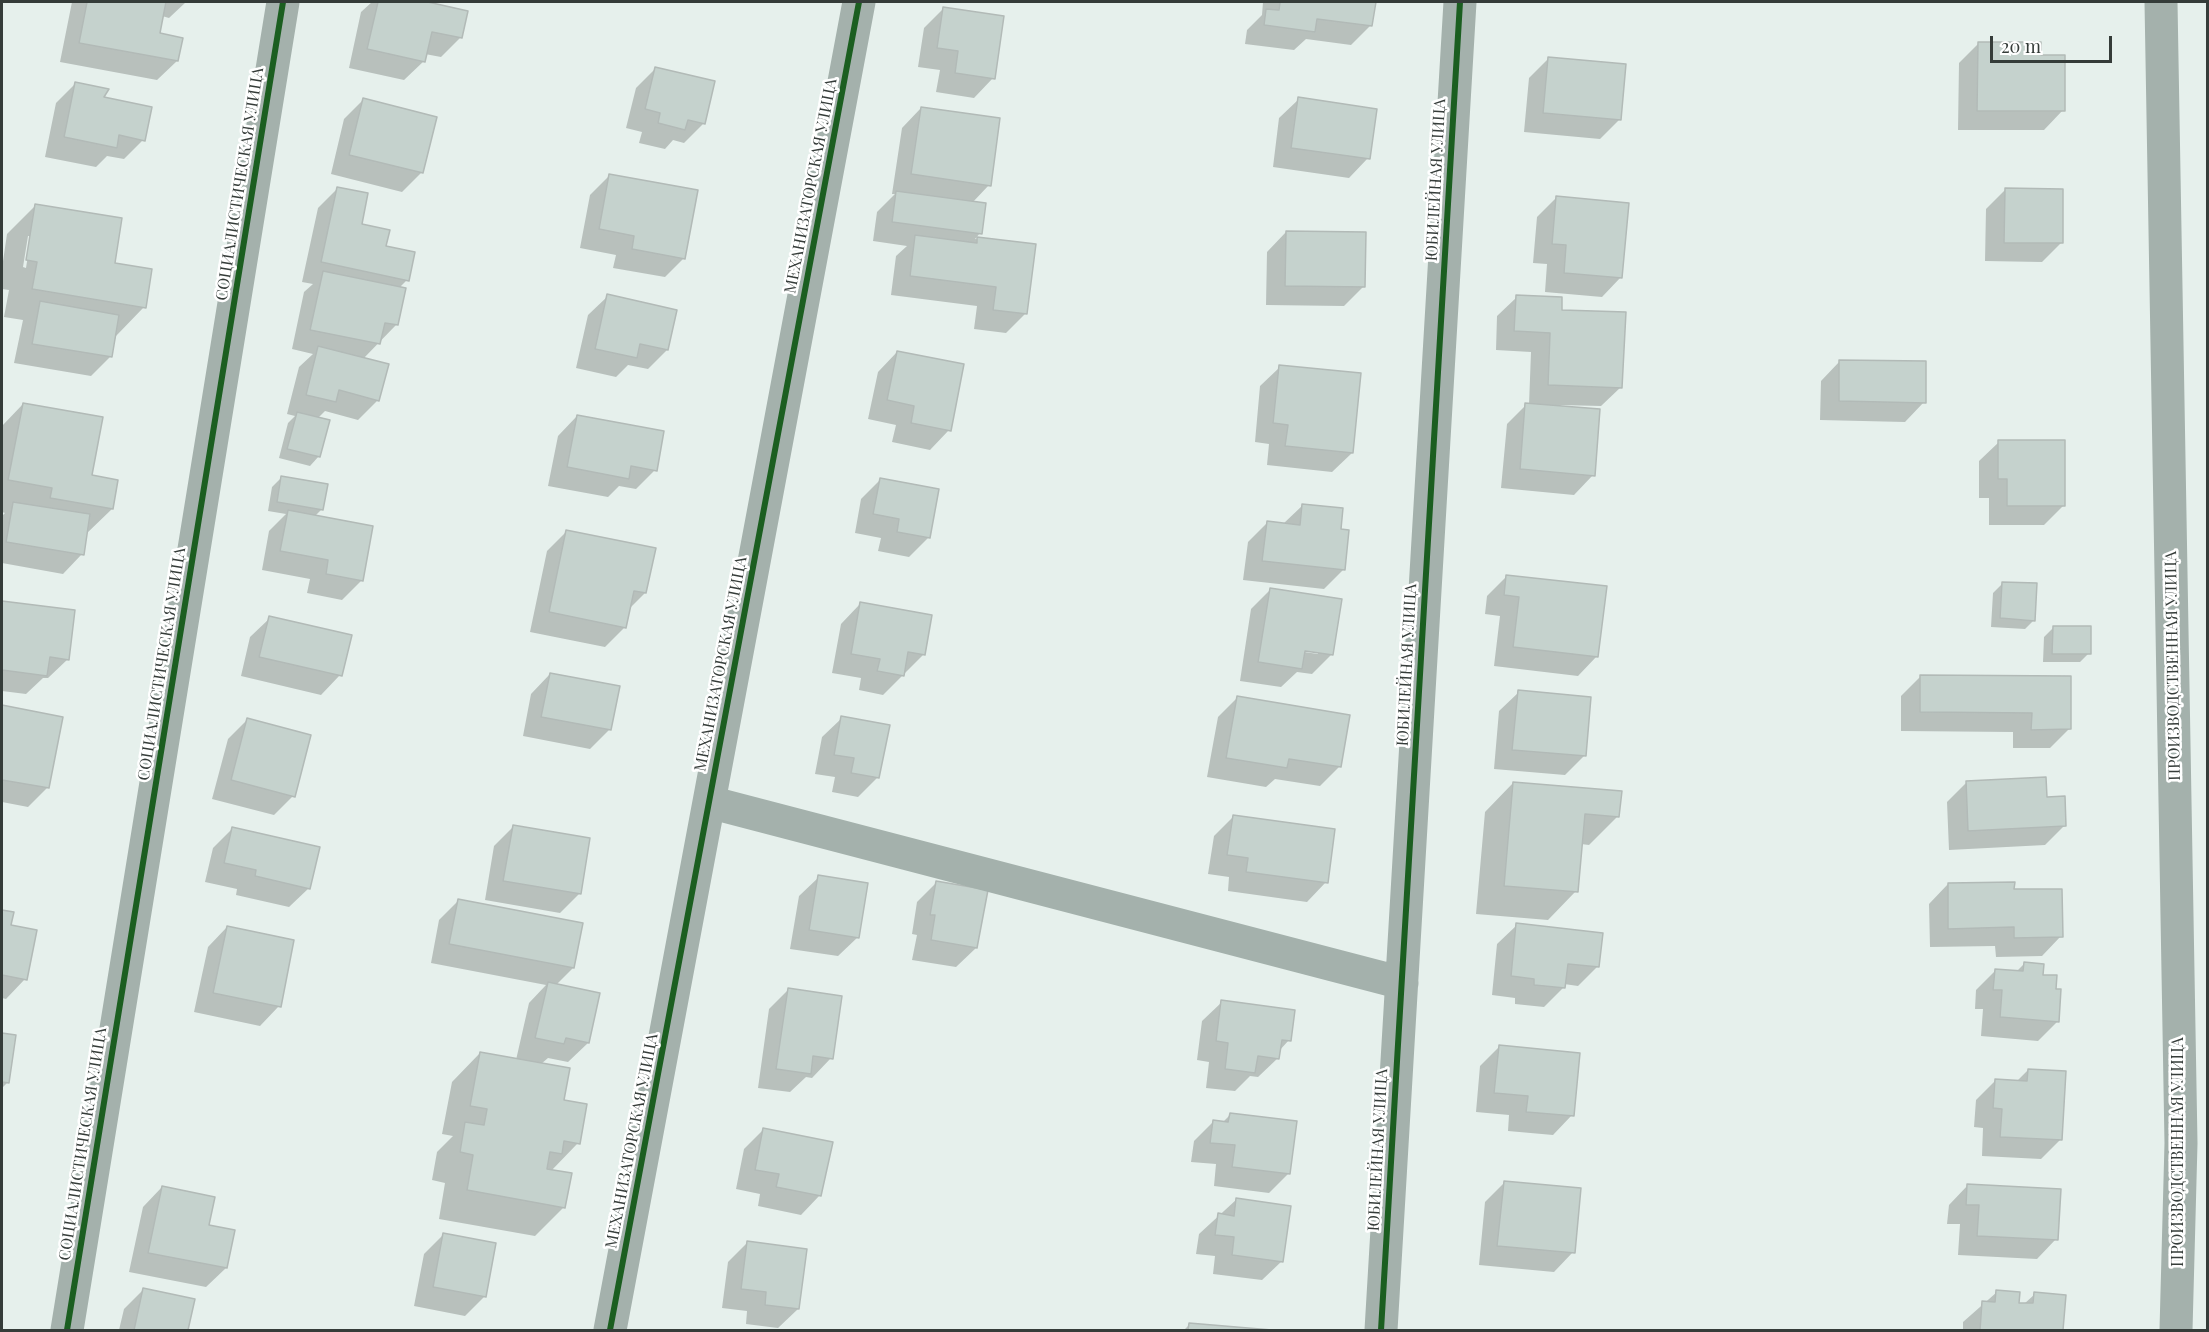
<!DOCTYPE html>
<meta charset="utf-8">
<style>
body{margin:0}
#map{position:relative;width:2209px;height:1332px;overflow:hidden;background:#e6f0ec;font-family:"Playfair Display",serif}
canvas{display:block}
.frame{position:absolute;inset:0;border:3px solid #353c39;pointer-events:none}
.scale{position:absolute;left:1990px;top:36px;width:122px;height:27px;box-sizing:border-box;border:3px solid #353c39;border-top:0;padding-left:8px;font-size:18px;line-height:21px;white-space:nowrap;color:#353c39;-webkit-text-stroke:4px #fff;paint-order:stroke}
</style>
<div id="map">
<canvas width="2209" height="1332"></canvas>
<div class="frame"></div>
<div class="scale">20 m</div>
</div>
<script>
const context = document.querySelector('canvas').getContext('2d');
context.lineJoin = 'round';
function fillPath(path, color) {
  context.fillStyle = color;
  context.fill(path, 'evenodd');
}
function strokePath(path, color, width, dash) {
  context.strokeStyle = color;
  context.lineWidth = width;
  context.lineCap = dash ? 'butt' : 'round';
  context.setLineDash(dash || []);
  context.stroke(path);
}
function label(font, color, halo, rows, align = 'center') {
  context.font = font + ' "Playfair Display",serif';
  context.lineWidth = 5;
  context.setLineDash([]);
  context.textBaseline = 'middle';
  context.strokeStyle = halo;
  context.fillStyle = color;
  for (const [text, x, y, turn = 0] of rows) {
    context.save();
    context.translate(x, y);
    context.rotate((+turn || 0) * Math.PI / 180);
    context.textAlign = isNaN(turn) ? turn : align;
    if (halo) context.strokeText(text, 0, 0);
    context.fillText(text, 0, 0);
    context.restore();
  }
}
const shadow = new Path2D(`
 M72,2H186L169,18L162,16L158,34L177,61L157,80L60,62Z
 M372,2H421L467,12L460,38L441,57L425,54L424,61L404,80L349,68L361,12Z
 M1263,2H1374L1371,25L1351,45L1306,39L1294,50L1245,44L1247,30L1262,15Z
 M944,8L993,78L974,98L936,92L940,70L918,67L924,28Z
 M1978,44L2063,110L2044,130H1958L1959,63Z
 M1548,59L1620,119L1600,139L1524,132L1529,78Z
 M655,69L704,123L684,143L673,140L665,149L639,143L642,132L626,128L636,88Z
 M75,84L102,98L143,140L124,159L107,156L96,167L45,157L56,103Z
 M364,99L435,118L421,173L402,192L331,174L344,119Z
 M1299,99L1368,158L1349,178L1273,167L1279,118Z
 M921,108L989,185L972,203L980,233L975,239L1034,246L1025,314L1006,333L974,329L977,306L891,295L896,256L907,246L873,241L877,212L895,194H892L902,128Z
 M609,176L684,258L665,277L613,268L616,255L580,248L590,195Z
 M338,188L360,225L384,247L407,280L399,288L396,325L363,359L378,400L358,420L325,411L317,419L319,456L310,466L279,458L288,423L295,416L287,414L299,367L313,354L292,349L304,292L313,284L302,282L318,208Z
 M2005,190L2061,243L2042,262L1985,261L1986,209Z
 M1556,198L1621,277L1602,297L1545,292L1547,264L1533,263L1537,217Z
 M36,205L113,264L144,307L116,336L110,357L91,376L14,363L23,320L4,317L9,290L2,289V268L7,234ZM28,236H31L26,268L23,267Z
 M1286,232L1363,287L1344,306L1266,305L1267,252Z
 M608,296L667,350L648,369L628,365L616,377L576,368L588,315Z
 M1517,297L1560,311L1621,387L1601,406L1560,405L1593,475L1574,495L1501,488L1507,424L1526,405H1529L1531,352L1496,350L1497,316Z
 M897,352L949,430L930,450L892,442L896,425L868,419L878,372Z
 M1840,361L1924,402L1905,422L1820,420L1821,381Z
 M1280,367L1352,453L1332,472L1267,465L1269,444L1255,442L1260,386Z
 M23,404L91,477L112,509L85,535L82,554L63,574L2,563V516L5,513L2,512V426Z
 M577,416L655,470L636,489L619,486L608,497L548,486L558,436Z
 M1999,442L2063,506L2044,525H1989V498H1979V461Z
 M282,477L322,509L314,517L362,580L342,600L307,593L310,579L262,570L269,531L286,514L268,511L272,487Z
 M880,480L937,490L928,538L909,557L878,551L881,538L855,533L861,499Z
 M1303,505L1339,531L1343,570L1324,589L1243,580L1248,542L1267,523L1283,524Z
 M567,531L645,593L629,609L625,627L605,647L530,632L547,551Z
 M1507,576L1597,656L1578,676L1494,666L1500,616L1485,614L1487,596Z
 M2003,583L2034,620L2025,629L1991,627L1993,593Z
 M1270,590L1332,654L1312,674L1297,672L1281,687L1240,681L1251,609ZM1298,648L1318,651V654L1297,651Z
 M2,603L74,612L68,659L48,678H43L26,694L2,691Z
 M860,604L924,654L883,695L859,690L861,678L832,673L841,624Z
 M270,618L340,675L321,695L241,676L250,637Z
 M2053,628L2089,653L2080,662H2043L2044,637Z
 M550,674L618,688L609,730L590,749L523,736L531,694Z
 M1920,677L2070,678L2069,729L2050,748H2013V732L1901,731V696Z
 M1519,692L1585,755L1565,775L1494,769L1499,711Z
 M1237,698L1339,767L1320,786L1275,779L1266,787L1207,777L1218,717Z
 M2,707L61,718L47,788L28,807L2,802Z
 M842,718L878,777L858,797L832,792L835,777L815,774L822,737Z
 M247,720L293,796L274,815L212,799L228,739Z
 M1513,783L1618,816L1589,845L1581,844L1576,891L1548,920L1476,914L1485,812Z
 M1966,783L2065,825L2045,845L1949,850L1947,802Z
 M1233,817L1326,882L1307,902L1228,891L1229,877L1208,874L1214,836Z
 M514,826L579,894L560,913L485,900L494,846Z
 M232,829L309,888L289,907L236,895L237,889L205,882L213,848Z
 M819,877L858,937L838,956L790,949L799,896Z
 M936,883L976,948L956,967L912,960L917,935L912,934L917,902Z
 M1948,884L2013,891L2061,936L2042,956L1996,957L1995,946L1930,947L1929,904Z
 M458,901L573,968L556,985L588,1043L568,1062L548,1058L541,1064L562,1101L578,1143L551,1171L564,1207L535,1236L439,1219L445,1183L432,1180L437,1152L453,1136L442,1134L452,1082L480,1053L516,1060L529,1003L546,985L431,963L439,920Z
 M2,912L12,914L10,926L25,979L6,999L2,998Z
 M1517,925L1598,966L1578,986L1564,984V987L1544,1007L1515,1004V998L1492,995L1497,944Z
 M227,927L279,1006L260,1026L194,1012L208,947Z
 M2024,964L2042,976L2058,1021L2038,1041L1981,1036L1983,1009H1975L1976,990L1996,970L2016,972Z
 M789,989L831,1058L812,1078L806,1077L790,1092L758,1088L769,1009Z
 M1222,1002L1289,1040L1279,1051L1278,1058L1258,1077L1250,1076L1235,1091L1206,1088L1209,1062L1197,1060L1202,1021Z
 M2,1034L15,1037L7,1083L2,1088Z
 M1499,1047L1572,1115L1553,1135L1508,1131L1509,1115L1476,1112L1480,1066Z
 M2028,1070L2060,1140L2041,1159L1982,1156L1983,1128L1974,1127L1976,1100L1995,1081L2016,1082Z
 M1230,1115L1289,1173L1269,1193L1214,1186L1216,1164L1191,1162L1194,1141L1213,1122L1222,1123Z
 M764,1129L820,1195L801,1215L758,1206L760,1194L736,1189L744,1149Z
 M1504,1183L1573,1252L1554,1272L1479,1265L1485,1202Z
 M1968,1185L2056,1239L2037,1259L1958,1255L1960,1224H1947L1949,1205Z
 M162,1187L207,1226L233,1231L226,1268L206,1287L129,1272L143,1207Z
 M1237,1199L1282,1261L1262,1280L1213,1274L1215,1256L1196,1254L1199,1234Z
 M443,1235L485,1296L465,1316L414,1306L424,1254Z
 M747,1243L798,1309L778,1328L746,1324L747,1311L722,1308L728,1262Z
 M143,1290L193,1300L187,1330H119L124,1309Z
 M1997,1292L2018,1304H2024L2035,1294L2064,1296L2062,1330H1963V1322Z
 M1190,1324L1256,1330H1184Z`);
const building = new Path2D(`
 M87,2H166L160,33L183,38L178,61L79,43Z
 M378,2H428L468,11L462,38L432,32L425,62L367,49Z
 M1280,2H1376L1372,26L1317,19L1315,32L1264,25L1266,9L1279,10Z
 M943,7L1004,16L995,79L955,73L958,51L937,48Z
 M1978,42H2041V55H2065V111H1977Z
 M1548,57L1626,64L1621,120L1543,113Z
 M655,67L715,81L705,124L688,120L685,130L658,123L660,113L645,109Z
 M75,82L109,89L104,97L152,107L145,141L119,135L117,148L64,137Z
 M1298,97L1377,109L1370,159L1291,148Z
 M363,98L437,117L423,173L349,155Z
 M921,107L1000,118L991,186L911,174Z
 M609,174L698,190L685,259L632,249L634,236L599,229Z
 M337,187L368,193L362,224L390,230L386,246L415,252L409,281L321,262Z
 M2005,188L2063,189V243H2004Z
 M896,191L986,203L982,234L892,222Z
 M1556,196L1629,203L1622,278L1564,273L1566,245L1552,244Z
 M35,204L122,218L115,263L152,269L146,308L32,289L37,262L26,260Z
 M1286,231L1366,232L1365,287L1285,286Z
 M915,235L977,243V237L1036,244L1027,314L993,310L996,287L910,276Z
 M323,271L406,288L398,325L385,323L380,344L310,330Z
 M607,294L677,310L668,350L640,344L637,358L595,349Z
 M1516,295L1562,297V310L1626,312L1622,388L1548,385L1550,333L1514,331Z
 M40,301L119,315L112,357L32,344Z
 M318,346L389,364L379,401L339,390L336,402L306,395Z
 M897,351L964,364L951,431L911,423L914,406L887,400Z
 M1839,360L1926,361V403L1839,401Z
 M1279,365L1361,373L1353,453L1285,446L1288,425L1273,423Z
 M23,403L103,417L92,475L118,480L113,509L50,498L52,488L8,480Z
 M1525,403L1600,409L1595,476L1520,469Z
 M297,412L330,420L320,457L287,449Z
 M577,415L664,431L657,471L631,466L629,479L567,467Z
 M1998,440H2065V506H2007V479H1998Z
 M281,476L328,484L323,510L277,502Z
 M880,478L939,489L930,538L897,532L899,519L873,514Z
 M13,502L90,514L84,555L6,542Z
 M1302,504L1343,508L1341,529L1349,530L1345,570L1262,561L1267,521L1300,525Z
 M288,510L373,526L363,581L326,574L328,560L280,551Z
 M566,530L656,548L646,593L634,591L626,628L549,612Z
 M1506,575L1607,586L1598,657L1513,647L1519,597L1504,595Z
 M2002,582L2037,583L2035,621L2000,618Z
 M1270,588L1342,599L1333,655L1305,651L1302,669L1258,662Z
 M2,601L75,610L69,660L50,657L47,676L2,670Z
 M860,602L932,615L925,655L908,652L904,676L877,671L880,659L851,654Z
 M269,616L352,635L342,676L259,657Z
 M2053,626H2091V654H2052Z
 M550,673L620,686L611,730L541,717Z
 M1920,675L2071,676V729L2031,730L2032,713L1920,712Z
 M1518,690L1591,697L1586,756L1512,750Z
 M1237,696L1350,715L1341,767L1289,759L1287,768L1226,758Z
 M2,705L63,717L49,788L2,780Z
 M841,716L890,725L879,778L851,773L854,758L834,755Z
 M247,718L311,735L295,797L231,780Z
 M2046,777L2047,797L2065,796L2066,826L1968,831L1966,781Z
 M1513,782L1622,791L1619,817L1585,814L1578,892L1504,886Z
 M1233,815L1335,829L1328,883L1246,872L1248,858L1227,855Z
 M513,825L590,838L581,894L503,881Z
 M232,827L320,847L310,889L255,876L256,870L224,863Z
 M818,875L868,883L859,938L809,930Z
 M936,881L988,890L977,948L931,940L935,915H930Z
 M2015,882L2014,889H2062L2063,937L2014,938V927L1948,929V883Z
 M458,899L583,923L574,968L449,944Z
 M2,910L14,912L11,925L37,930L27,980L2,975Z
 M1516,923L1603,933L1599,967L1568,964L1565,988L1534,985V979L1511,976Z
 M227,926L294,940L281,1007L213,993Z
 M2024,962L2044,964L2043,975H2057L2056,989H2061L2059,1022L2000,1017L2002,990H1993L1995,969L2023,971Z
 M548,982L600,993L589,1043L566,1038L564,1044L535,1038Z
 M788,988L842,996L833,1059L813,1056L811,1074L776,1069Z
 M1221,1000L1295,1010L1291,1041L1282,1040L1279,1059L1258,1056L1255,1073L1225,1069L1228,1043L1216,1041Z
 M2,1033L16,1035L9,1083L2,1082Z
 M1499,1045L1580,1053L1574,1116L1526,1112L1528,1096L1494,1093Z
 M480,1052L570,1068L564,1100L587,1104L580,1144L564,1141L562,1154L550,1152L547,1169L572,1173L565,1208L467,1190L473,1155L460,1152L465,1122L484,1125L487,1109L470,1106Z
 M2028,1069L2066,1071L2062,1140L2000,1137L2002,1109L1993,1108L1995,1079L2027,1081Z
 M1230,1113L1297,1121L1290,1174L1232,1167L1235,1145L1210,1143L1213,1120L1228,1122Z
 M763,1128L833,1142L821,1196L776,1187L779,1174L755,1170Z
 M1504,1181L1581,1188L1575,1253L1497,1246Z
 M1967,1184L2061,1189L2058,1240L1977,1236L1979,1205H1966Z
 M162,1186L215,1197L209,1225L235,1230L227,1268L148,1253Z
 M1236,1198L1291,1206L1283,1262L1232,1255L1234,1237L1215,1235L1218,1213L1234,1216Z
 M443,1233L496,1243L486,1297L433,1287Z
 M747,1241L807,1249L799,1309L765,1305L766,1292L741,1289Z
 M143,1288L195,1299L188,1330H134Z
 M1996,1290L2020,1292L2019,1303H2033L2034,1292L2066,1295L2063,1330H1980L1982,1301L1995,1302Z
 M1189,1323L1272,1330H1188Z`);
const minor = new Path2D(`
 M2161,2L2181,1143L2176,1330
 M709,802L1402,983
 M67,1330L283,2
 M610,1330L859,2
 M1381,1330L1460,2`);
const cycleway = new Path2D(`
 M67,1330L283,2
 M610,1330L859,2
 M1381,1330L1460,2`);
const streetNames = [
 ["ЮБИЛЕЙНАЯ УЛИЦА",1436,180,-87],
 ["СОЦИАЛИСТИЧЕСКАЯ УЛИЦА",240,184,-81],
 ["МЕХАНИЗАТОРСКАЯ УЛИЦА",811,186,-79],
 ["СОЦИАЛИСТИЧЕСКАЯ УЛИЦА",162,664,-81],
 ["МЕХАНИЗАТОРСКАЯ УЛИЦА",721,664,-79],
 ["ЮБИЛЕЙНАЯ УЛИЦА",1407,665,-87],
 ["ПРОИЗВОДСТВЕННАЯ УЛИЦА",2173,666,-91],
 ["МЕХАНИЗАТОРСКАЯ УЛИЦА",632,1141,-79],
 ["СОЦИАЛИСТИЧЕСКАЯ УЛИЦА",83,1144,-81],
 ["ЮБИЛЕЙНАЯ УЛИЦА",1378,1150,-87],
 ["ПРОИЗВОДСТВЕННАЯ УЛИЦА",2178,1152,-90]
];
fillPath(shadow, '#0003');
fillPath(building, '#c5d2cd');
strokePath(building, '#b2bab7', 1.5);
strokePath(minor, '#a4b1ac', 33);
strokePath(cycleway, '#1b5e20', 6);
label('16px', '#353c39', '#fff', streetNames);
</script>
